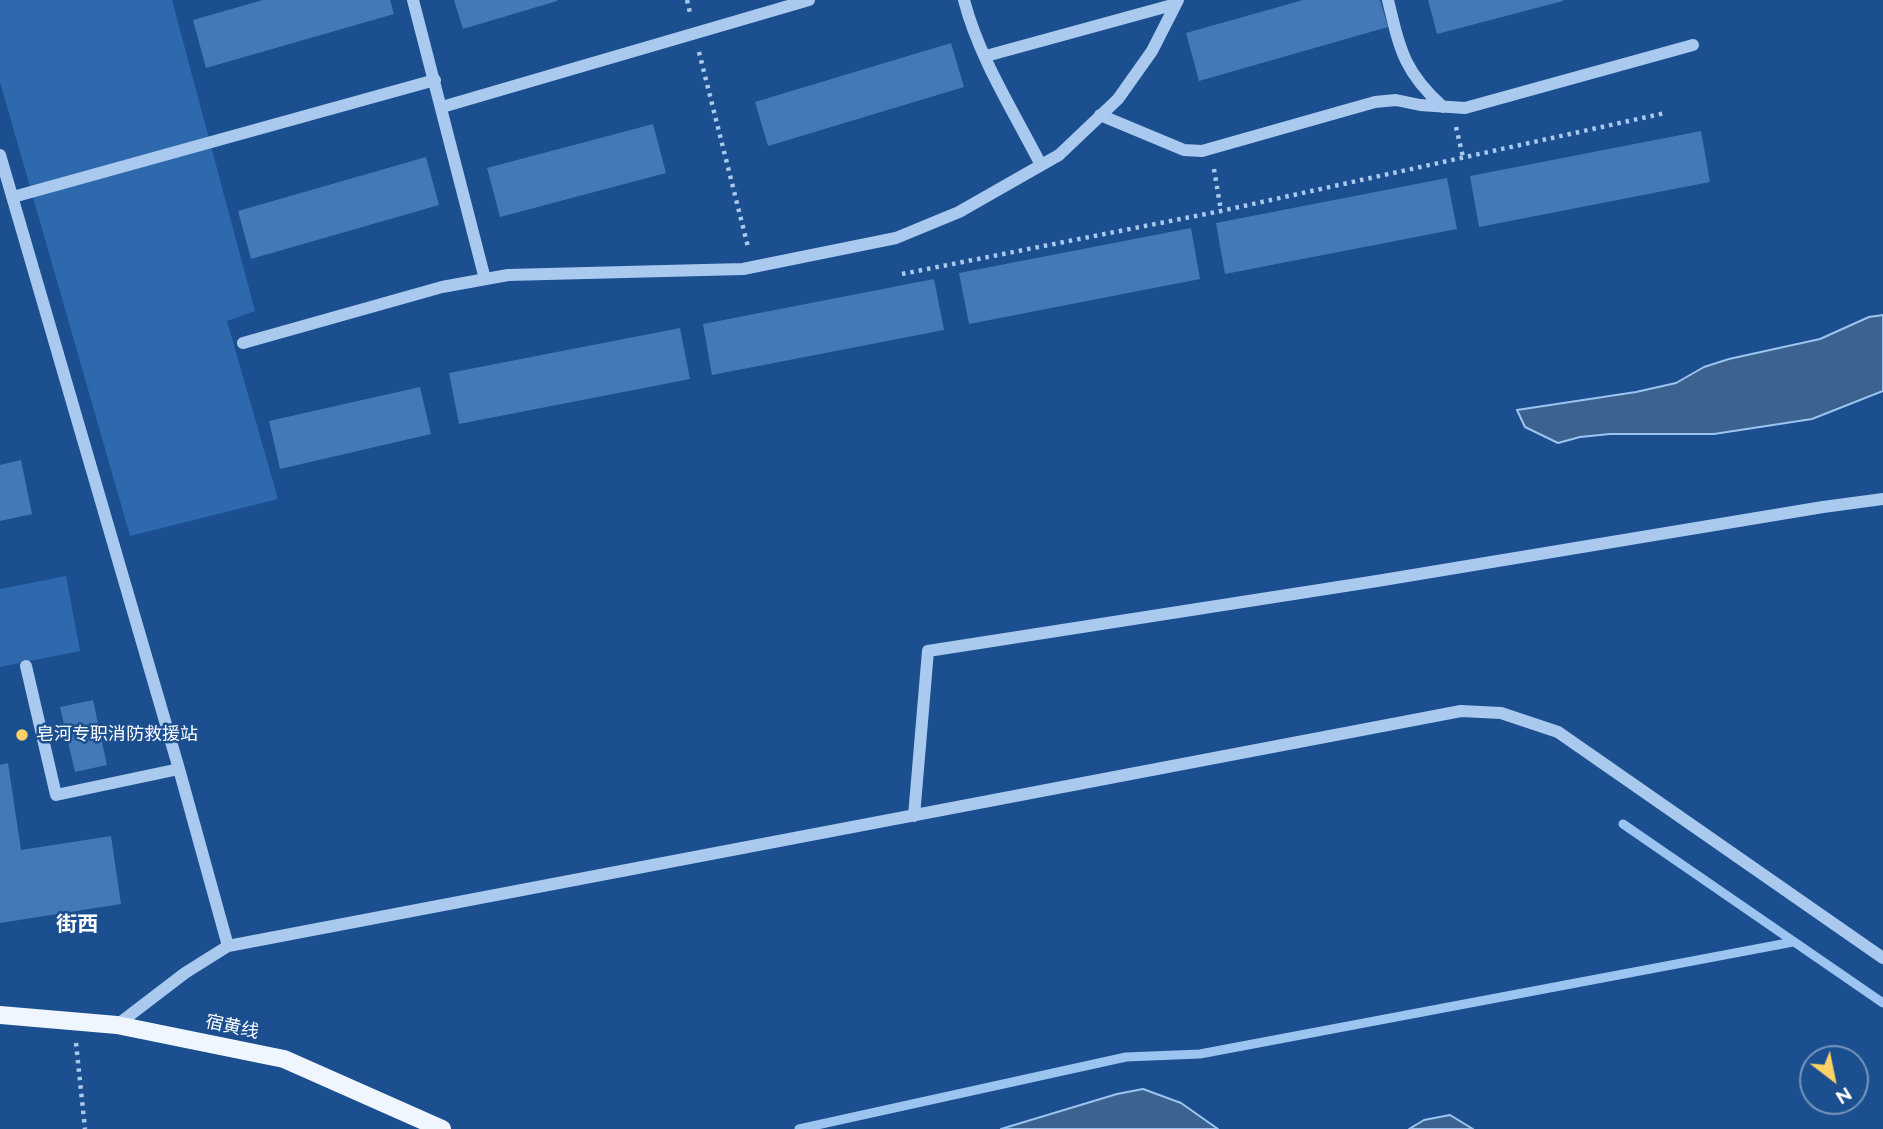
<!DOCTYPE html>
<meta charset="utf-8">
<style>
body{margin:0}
#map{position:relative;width:1883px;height:1129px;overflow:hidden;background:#1b4f8f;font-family:Raleway,sans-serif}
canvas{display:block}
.north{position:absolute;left:1799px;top:1045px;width:70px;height:70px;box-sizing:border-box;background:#1b4f8f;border:2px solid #7695bc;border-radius:50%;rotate:148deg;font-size:19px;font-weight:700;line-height:28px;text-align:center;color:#fff}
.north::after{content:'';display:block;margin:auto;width:24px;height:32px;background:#ffd166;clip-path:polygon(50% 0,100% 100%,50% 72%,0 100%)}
</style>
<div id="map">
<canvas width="1883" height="1129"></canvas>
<div class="north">N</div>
</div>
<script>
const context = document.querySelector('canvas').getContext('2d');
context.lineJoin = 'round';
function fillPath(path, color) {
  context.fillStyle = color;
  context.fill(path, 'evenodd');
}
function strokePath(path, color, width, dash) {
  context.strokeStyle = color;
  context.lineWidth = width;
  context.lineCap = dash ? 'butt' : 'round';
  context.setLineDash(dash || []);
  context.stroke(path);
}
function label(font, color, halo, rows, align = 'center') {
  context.font = font + ' Raleway,"Noto Sans SC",sans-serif';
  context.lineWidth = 5;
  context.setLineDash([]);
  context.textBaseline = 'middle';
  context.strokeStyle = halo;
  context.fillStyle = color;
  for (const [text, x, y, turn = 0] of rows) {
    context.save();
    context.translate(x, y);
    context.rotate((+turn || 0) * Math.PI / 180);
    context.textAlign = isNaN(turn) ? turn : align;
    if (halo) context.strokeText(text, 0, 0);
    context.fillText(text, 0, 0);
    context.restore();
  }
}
const green = new Path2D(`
 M0,0H172L255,311L227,321L278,499L130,536L0,82Z
 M66,576L80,651L0,667V589Z`);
const water = new Path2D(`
 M1883,315V391L1812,419L1714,434H1610L1580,437L1558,443L1525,427L1517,410L1636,392L1676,383L1704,367L1729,359L1820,339L1869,317Z
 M1143,1089L1181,1103L1218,1129H1001L1117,1094Z
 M1450,1115L1473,1129H1409L1424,1120Z`);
const stream = new Path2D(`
 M1623,824L1883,1003
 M799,1129L1126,1057L1200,1054L1793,942`);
const building = new Path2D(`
 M263,0H390L394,14L206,68L193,20Z
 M454,0H557V1L463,29Z
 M1303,0H1380L1388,27L1199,81L1186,33Z
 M1428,0H1563V1L1437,34Z
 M951,43L964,87L768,146L755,102Z
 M653,124L666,173L500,217L487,168Z
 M1701,131L1710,182L1479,227L1470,176Z
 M426,157L439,205L251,259L238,211Z
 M1447,178L1457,229L1225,274L1216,223Z
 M1191,228L1200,279L969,324L959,273Z
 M934,279L944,330L712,375L703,324Z
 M680,328L690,379L459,424L449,373Z
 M420,387L431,434L280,469L269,421Z
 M21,460L32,514L0,521V465Z
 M93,700L107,765L75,772L60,707Z
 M8,763L21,850L111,836L121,904L0,923V765Z`);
const path = new Path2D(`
 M687,0L690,13
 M699,52L748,247
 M1456,127L1463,157
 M1214,169L1221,211
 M902,274L1221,211L1665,113
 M76,1043L85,1129`);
const minor = new Path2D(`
 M413,0L485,279
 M964,0C979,58 1014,112 1041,165
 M1388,0C1400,50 1404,72 1443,107
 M986,56L1176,4
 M442,107L809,0
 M1100,115L1184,150L1202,151L1375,102L1396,100L1420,105L1465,108L1693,45
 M0,155L179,769L228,946
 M13,197L435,80
 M243,343L442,287L508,275L743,269L896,238L959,212L1059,155L1118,99L1152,51L1178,0
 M26,666L56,795L179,769
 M914,816L928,651L1377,581L1823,507L1883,499
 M117,1025L185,973L228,946L1461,711L1501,713L1558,732L1883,958`);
const major = new Path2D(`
 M0,1015L117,1025L284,1059L442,1129`);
const markers = [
 [22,735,7,"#ffd166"]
];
const poiNames = [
 ["皂河专职消防救援站",36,735]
];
const streetNames = [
 ["宿黄线",232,1027,12]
];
const quarterNames = [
 ["街西",77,925]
];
fillPath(green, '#2e69ad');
fillPath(water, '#3c6290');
strokePath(water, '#9cc4f0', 2);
strokePath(stream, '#9cc4f0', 9);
fillPath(building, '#4478b7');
strokePath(path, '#a9c9ee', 4.5, [3.5, 5]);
strokePath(minor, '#a9c9ee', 12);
strokePath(major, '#f0f6ff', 18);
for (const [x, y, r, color] of markers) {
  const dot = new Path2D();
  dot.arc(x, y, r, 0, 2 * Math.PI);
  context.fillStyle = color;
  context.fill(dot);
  strokePath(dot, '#1b4f8f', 2.5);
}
label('18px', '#fff', '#1b4f8f', poiNames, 'left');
label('18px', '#fff', '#1b4f8f', streetNames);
label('bold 21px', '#fff', '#1b4f8f', quarterNames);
</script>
